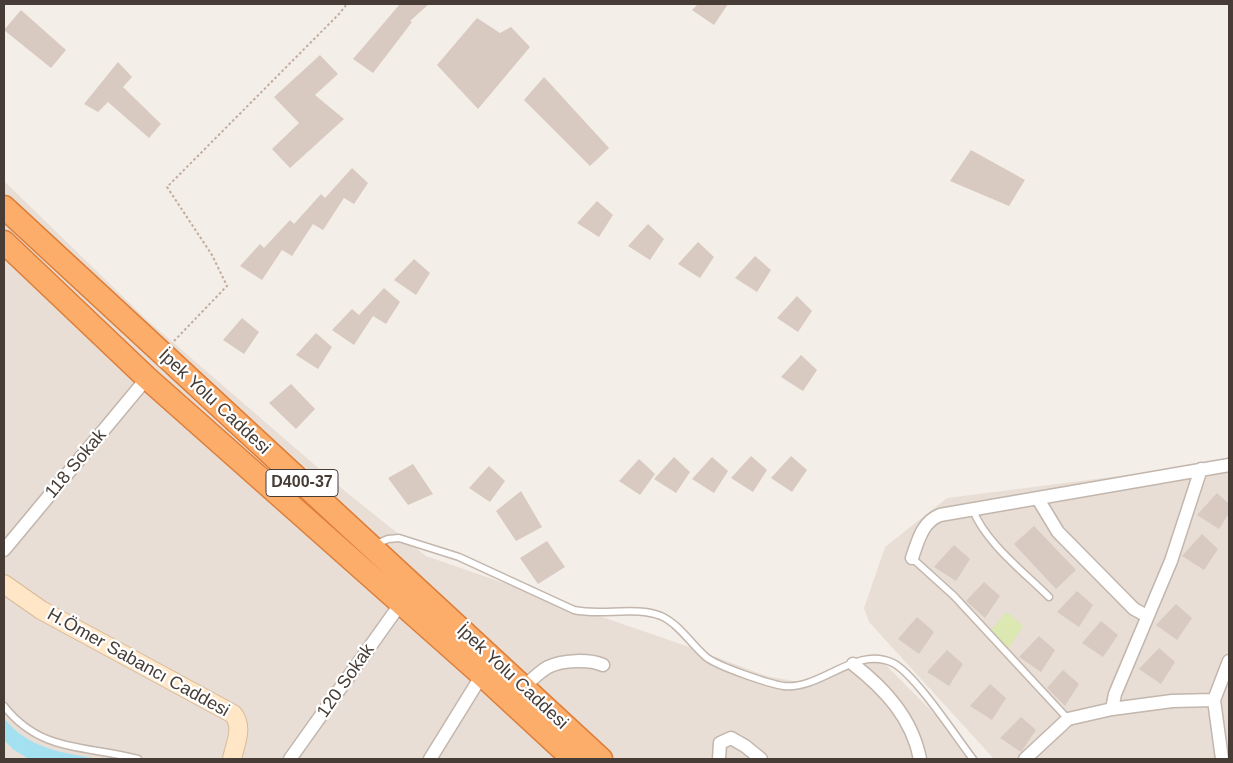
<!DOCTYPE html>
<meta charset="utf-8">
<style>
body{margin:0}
#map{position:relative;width:1233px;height:763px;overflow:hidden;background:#f4eee8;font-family:Helvetica,sans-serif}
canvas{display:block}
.frame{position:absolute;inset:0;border:5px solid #473d36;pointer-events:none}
</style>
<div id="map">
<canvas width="1233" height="763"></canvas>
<div class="frame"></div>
</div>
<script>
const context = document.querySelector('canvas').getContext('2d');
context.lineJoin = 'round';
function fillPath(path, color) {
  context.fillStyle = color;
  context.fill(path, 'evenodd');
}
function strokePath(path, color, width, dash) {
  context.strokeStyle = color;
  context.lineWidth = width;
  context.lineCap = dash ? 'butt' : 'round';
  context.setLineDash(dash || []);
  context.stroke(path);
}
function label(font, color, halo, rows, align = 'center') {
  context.font = font + ' Helvetica,sans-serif';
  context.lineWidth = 4.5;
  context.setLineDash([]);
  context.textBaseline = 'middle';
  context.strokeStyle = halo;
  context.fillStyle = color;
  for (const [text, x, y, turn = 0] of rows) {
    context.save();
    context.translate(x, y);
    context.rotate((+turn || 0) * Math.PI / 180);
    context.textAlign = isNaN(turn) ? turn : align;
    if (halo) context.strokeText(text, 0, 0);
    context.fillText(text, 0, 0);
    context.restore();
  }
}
const residential = new Path2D(`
 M4,181L146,319L346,492L426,556L692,648L766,676L799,682L833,669L882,661L979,759H4Z
 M1229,462V759H994L869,622L864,608L885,547L947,498Z`);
const green = new Path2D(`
 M1007,612L1023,626L1009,648L987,634Z`);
const water = new Path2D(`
 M4,718C28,749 61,752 98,759H29L14,750L4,740Z`);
const building = new Path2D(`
 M400,4H429L410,21L412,22L373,73L353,59Z
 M698,4H728L714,25L692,10Z
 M21,10L66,50L51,68L4,30Z
 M477,18L500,33L511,27L530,47L478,109L437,65Z
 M320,55L338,74L315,95L344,119L290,168L272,149L299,123L274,97Z
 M118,62L132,77L123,87L161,124L149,138L108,102L98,112L84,104Z
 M544,77L609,148L590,166L524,100Z
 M971,150L1025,180L1009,206L950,181Z
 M352,168L368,183L354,204L344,198L323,230L313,224L292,256L282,250L262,280L240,266L260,244L264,248L290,220L294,224L321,194L325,198Z
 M597,201L613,215L599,237L577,223Z
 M648,224L664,239L650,260L628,246Z
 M698,242L714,257L700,278L678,264Z
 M755,256L771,270L757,292L735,278Z
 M414,259L430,273L416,295L394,280Z
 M384,288L400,302L386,324L373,316L354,345L332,330L352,309L359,315Z
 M797,296L812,311L798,332L777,318Z
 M242,318L259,332L244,354L223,340Z
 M316,333L332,347L318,369L296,355Z
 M801,355L817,370L803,391L781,377Z
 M291,384L315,409L296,429L269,403Z
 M751,456L767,470L753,492L731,478Z
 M791,456L807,470L792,492L771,478Z
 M674,457L690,472L676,493L654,479Z
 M712,457L728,471L714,493L692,479Z
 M639,459L655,474L640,495L619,481Z
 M413,464L433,494L408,505L388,478Z
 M489,466L505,481L490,502L469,488Z
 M521,491L542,527L516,541L496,511Z
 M1217,493L1229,504V513L1219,529L1197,515Z
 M1034,526L1076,570L1056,589L1014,544Z
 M1202,534L1218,549L1204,570L1182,556Z
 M547,541L565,567L538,584L520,558Z
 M954,545L970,559L956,581L934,567Z
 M984,582L1000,596L985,618L966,601Z
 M1077,591L1093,605L1079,627L1057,612Z
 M1176,604L1192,618L1177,640L1156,625Z
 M917,617L934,632L919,654L898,639Z
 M1101,621L1118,635L1103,657L1082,643Z
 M1039,636L1055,650L1041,672L1019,657Z
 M1159,648L1175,662L1161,684L1139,669Z
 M947,650L963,664L949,686L927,672Z
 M1063,670L1079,684L1065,706L1047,688Z
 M990,684L1006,698L992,720L970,706Z
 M1021,717L1036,730L1021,752L1000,738Z`);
const path = new Path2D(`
 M174,341L227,286L212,255L167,187L339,14L347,4`);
const lane = new Path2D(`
 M973,510C985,542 1025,573 1049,597
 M376,544L388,539L399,538L459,557L574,610C601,616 636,606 661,616C679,624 691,644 706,657C717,666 769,684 784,686C821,690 856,645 893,663C915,674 956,737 973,759
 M912,558L954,596L1068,719
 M4,706C41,753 85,745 138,759`);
const street = new Path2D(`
 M1038,499L1058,532L1134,609L1147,616
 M4,550L147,378
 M912,558C918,541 922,522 940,515L1229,465
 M853,664C885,689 912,718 920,759
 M523,687C531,681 539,672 548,667C562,660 589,659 603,665
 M1112,709L1115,694L1171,561L1201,469
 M290,759L401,603
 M430,759L482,675
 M719,759L720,743L731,738L745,746L761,759
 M1025,759L1068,719L1112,709L1172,701L1214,700
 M1222,759L1214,700L1229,661`);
const secondary = new Path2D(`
 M4,584L41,610L233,714C244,727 235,744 232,759`);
const highway = new Path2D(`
 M4,207L601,759
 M4,242L147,378L482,675L573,759`);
const shields = [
 [302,483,72]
];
const shieldNames = [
 ["D400-37",302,483]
];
const streetNames = [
 ["İpek Yolu Caddesi",214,402,43],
 ["118 Sokak",76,464,-50],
 ["H.Ömer Sabancı Caddesi",138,663,29],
 ["İpek Yolu Caddesi",512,677,43],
 ["120 Sokak",346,681,-55]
];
fillPath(residential, '#e8ded6');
fillPath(green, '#dbe8b1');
fillPath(water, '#a4e1f0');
fillPath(building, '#d8cac0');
strokePath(lane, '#c2b6ad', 9);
strokePath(street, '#c2b6ad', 15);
strokePath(secondary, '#d7ba9a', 20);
strokePath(highway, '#dd7e39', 25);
strokePath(path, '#c1ac9c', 2, [2.5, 2.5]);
strokePath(lane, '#fff', 6);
strokePath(street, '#fff', 12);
strokePath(secondary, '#fee6c7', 18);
strokePath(highway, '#fdad6a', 22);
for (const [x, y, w] of shields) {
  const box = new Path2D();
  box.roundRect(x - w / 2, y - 13.5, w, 27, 4);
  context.fillStyle = '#fff';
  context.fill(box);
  strokePath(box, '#473d36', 1);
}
label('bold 16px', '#473d36', null, shieldNames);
label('18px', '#473d36', '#fff', streetNames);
</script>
